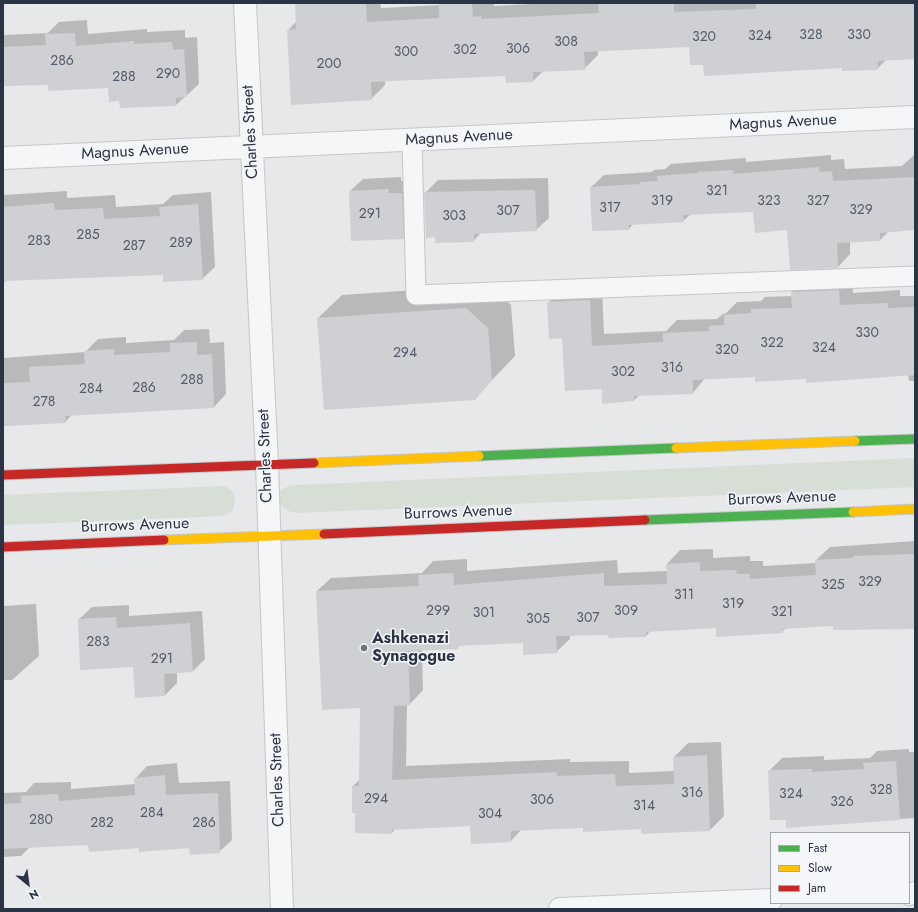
<!DOCTYPE html>
<style>
body{margin:0}
#map{position:relative;width:918px;height:912px;overflow:hidden;background:#e6e8ea;font-family:Jost,sans-serif}
canvas{display:block}
.frame{position:absolute;inset:0;border:4px solid #2b3445;pointer-events:none}
.legend{position:absolute;left:770px;top:832px;width:140px;height:72px;box-sizing:border-box;background:#f4f6f9;border:1px solid #a4a8b1;margin:0;padding:5px 7px;list-style:none;font-size:12px;color:#2b3445}
.legend li{display:flex;align-items:center;gap:8px;height:20px}
.legend b{width:20px;border:1px solid #a4a8b1}
.north{position:absolute;left:8px;top:864px;width:40px;height:40px;-webkit-text-stroke:3px #f4f6f9;paint-order:stroke;rotate:151deg;font-size:11px;font-weight:700;line-height:16px;text-align:center;color:#2b3445}
.north::after{content:'';display:block;margin:auto;width:14px;height:18px;background:#2b3445;clip-path:polygon(50% 0,100% 100%,50% 72%,0 100%)}
</style>
<div id="map">
<canvas width="918" height="912"></canvas>
<div class="frame"></div>
<ul class="legend">
<li><b style="height:5px;background:#4caf50"></b>Fast</li>
<li><b style="height:5px;background:#ffc107"></b>Slow</li>
<li><b style="height:5px;background:#c62828"></b>Jam</li>
</ul>
<div class="north">N</div>
</div>
<script>
const context = document.querySelector('canvas').getContext('2d');
context.lineJoin = 'round';
function fillPath(path, color) {
  context.fillStyle = color;
  context.fill(path, 'evenodd');
}
function strokePath(path, color, width, dash) {
  context.strokeStyle = color;
  context.lineWidth = width;
  context.lineCap = dash ? 'butt' : 'round';
  context.setLineDash(dash || []);
  context.stroke(path);
}
function label(font, color, halo, rows, align = 'center') {
  context.font = font + ' Jost,sans-serif';
  context.lineWidth = 3;
  context.setLineDash([]);
  context.textBaseline = 'middle';
  context.strokeStyle = halo;
  context.fillStyle = color;
  for (const [text, x, y, turn = 0] of rows) {
    context.save();
    context.translate(x, y);
    context.rotate((+turn || 0) * Math.PI / 180);
    context.textAlign = isNaN(turn) ? turn : align;
    if (halo) context.strokeText(text, 0, 0);
    context.fillText(text, 0, 0);
    context.restore();
  }
}
const green = new Path2D(`
 M915,458V487L296,513C273,509 271,487 296,485Z
 M224,486L231,490L235,496L233,510L224,516L3,525V495Z`);
const shadow = new Path2D(`
 M296,3H380L381,8L440,5V3H494V6L549,3H915V58L886,60L877,69L704,64L690,46L598,51V55L584,69L543,71L533,81L506,75L385,80V85L371,99L288,30L297,21Z
 M87,20L88,34L147,29V32L185,30V38L197,37L199,84L176,105L120,100L109,87L49,84L3,85V35L48,33L59,22Z
 M915,154V229L889,231L880,240L850,242V254L838,267L788,229L754,211L691,214L683,221L634,223L629,229L591,187L604,175L652,172L654,170L665,169L671,164L746,158V162L831,155V160L844,159L845,169L902,166Z
 M401,177V181L415,180L416,225L403,238L350,191L363,179Z
 M548,178L549,218L536,230L481,233L473,241L425,193L438,180Z
 M67,191V198L115,195L116,207L163,204L173,195L211,192L215,267L202,279L164,274L10,280L3,282V195Z
 M852,278L853,293L900,290V296H915V381H909L908,374L807,378L756,376L705,378L693,393L640,395L634,400L603,388L563,337L548,303L561,290L602,288L604,334L666,331L677,320L717,319L723,314L726,313L737,302L761,301L765,297L792,296V292L805,279Z
 M489,285L511,305L515,356L474,399L318,318L342,295Z
 M209,329L210,343L224,342L226,394L214,407L73,414L65,422L3,426V358L85,352L98,339L126,337V343L174,340L184,330Z
 M915,541V628L834,625L786,628L782,632L717,627L650,631L646,636L609,634L570,635V639L556,652L524,642L460,645L457,648L422,650L423,690L410,704H407L406,766L570,759V762L629,761V773L674,771V757L688,743L721,742L724,816L710,830L642,833V828L584,827L522,829L511,841L471,825L395,829L392,833L356,812L353,786L360,779L361,707L317,591L331,578L422,573L433,561L467,559V571L617,560L618,573L667,571V564L680,550L713,549V558L750,556V561H763V566L816,563V560L830,547Z
 M36,604L39,656L12,680H3V606Z
 M129,605V616L202,611L205,659L193,671L177,672V683L165,695L134,666L79,619L92,607Z
 M909,749V752H915V818L787,826V819L769,771L782,758L824,756V760L870,758L877,751Z
 M177,763L179,783L230,781L232,840L219,852L190,847L89,844L30,847L21,856L3,857V793L26,792L34,783L71,782V789L135,784V779L147,766Z`);
const building = new Path2D(`
 M295,3H366L367,22L439,18V3H472L473,17L481,16V19L599,13L598,3H674V12L756,9V3H915V59L878,61V70L842,71V68L704,76L703,65H690L689,47L584,52L585,70L533,72V82L506,83L505,76L371,82L372,100L291,105L287,30L296,29Z
 M75,33L76,46L134,41V44L172,42L173,50L184,49L187,97L176,98V106L120,108L119,101L109,102L108,88L48,91V85L3,86V47L46,45L45,34Z
 M819,167V172L832,171L833,181L915,177V230L880,233V241L837,243L838,268L790,270L787,230L755,233L753,212L683,215L684,222L629,225V230L592,231L590,187L640,184V182L658,181L657,176L698,173V172L733,170V174Z
 M388,189L389,193H402L404,239L351,241L349,191Z
 M535,190L537,231L474,234V242L435,243V237L426,238L424,192Z
 M54,203L55,210L103,208L104,219L160,216L159,207L198,204L203,280L163,282V275L3,281V207Z
 M839,290L840,305L888,303V308L915,307V375L806,383V379L755,382V377L693,380V394L634,396V401L602,404V389L565,391L562,338L549,339L547,302L590,300L592,346L663,342V333L709,331V326L724,325V315L751,313V309L792,308L791,292Z
 M466,308L488,328L492,380L475,400L324,410L317,318Z
 M197,342V355L212,354L214,408L65,416L66,423L3,426V383L30,382L29,367L85,364L84,351L114,349V355L170,352V343Z
 M915,554V629L833,630V626L783,629V633L716,637V628L646,632V637L609,638L608,635L556,636L557,653L523,655V643L457,646L458,649L408,651L410,705L394,706L392,780L557,772V776L615,774L616,786L674,784L673,757L707,755L710,831L641,834V829L583,832V828L511,831V842L471,844L470,826L392,830V834L355,833V813H352V786H359L360,708L322,710L316,591L419,586L418,575L453,573L454,585L604,573V586L667,584L666,564L700,562V571L736,570L737,574H750V579L816,575L815,560L853,558V556Z
 M116,617L117,628L190,623L193,672L164,674L165,696L135,698L133,667L80,670L78,619Z
 M896,761L900,820L786,828V820H770L768,770L812,769V772L864,769L863,763Z
 M165,775L166,795L218,793L220,853L190,855L189,848L139,852V848L89,852L88,845L3,849V804L21,803V796L58,794L59,801L135,795L134,778Z`);
const lane = new Path2D(`
 M412,140L416,295L915,276`);
const street = new Path2D(`
 M245,3L267,464L282,909
 M3,158L915,117
 M909,894L915,893
 M560,909L771,900`);
const fast = new Path2D(`
 M855,441L915,439
 M479,456L676,448
 M645,520L853,512`);
const slow = new Path2D(`
 M676,448L855,441
 M314,463L479,456
 M853,512L915,509
 M164,540L324,534`);
const jam = new Path2D(`
 M3,475L314,463
 M324,534L645,520
 M3,547L164,540`);
const markers = [
 [364,648,4,"#6c737f"]
];
const numberNames = [
 ["328",811,36],
 ["330",859,36],
 ["324",760,37],
 ["320",704,38],
 ["308",566,43],
 ["306",518,50],
 ["302",465,51],
 ["300",406,53],
 ["286",62,62],
 ["200",329,65],
 ["290",168,75],
 ["288",124,78],
 ["321",717,192],
 ["319",662,202],
 ["323",769,202],
 ["327",818,202],
 ["317",610,209],
 ["329",861,211],
 ["307",508,212],
 ["291",370,215],
 ["303",454,217],
 ["285",88,236],
 ["283",39,242],
 ["289",181,244],
 ["287",134,247],
 ["330",867,334],
 ["322",772,344],
 ["324",824,349],
 ["320",727,351],
 ["294",405,354],
 ["316",672,369],
 ["302",623,373],
 ["288",192,381],
 ["286",144,389],
 ["284",91,390],
 ["278",44,403],
 ["329",870,583],
 ["325",833,586],
 ["311",684,596],
 ["319",733,605],
 ["299",438,612],
 ["309",626,612],
 ["321",782,613],
 ["301",484,614],
 ["307",588,619],
 ["305",538,620],
 ["283",98,643],
 ["291",162,660],
 ["328",881,791],
 ["316",692,794],
 ["324",791,795],
 ["294",376,800],
 ["306",542,801],
 ["326",842,803],
 ["314",644,807],
 ["284",152,814],
 ["304",490,815],
 ["280",41,821],
 ["282",102,824],
 ["286",204,824]
];
const streetNames = [
 ["Magnus Avenue",783,123,-3],
 ["Charles Street",251,132,-93],
 ["Magnus Avenue",459,138,-3],
 ["Magnus Avenue",135,152,-3],
 ["Charles Street",266,456,-92],
 ["Burrows Avenue",782,499,-2],
 ["Burrows Avenue",458,513,-2],
 ["Burrows Avenue",135,526,-2],
 ["Charles Street",278,780,-92]
];
const poiNames = [
 ["Ashkenazi",372,639],
 ["Synagogue",372,657]
];
fillPath(green, '#d6ded6');
fillPath(shadow, '#0003');
fillPath(building, '#ced0d3');
strokePath(lane, '#c4c6c8', 21);
strokePath(street, '#c4c6c8', 24);
strokePath(fast, '#c4c6c8', 11);
strokePath(slow, '#c4c6c8', 11);
strokePath(jam, '#c4c6c8', 11);
strokePath(lane, '#f5f6f7', 19);
strokePath(street, '#f5f6f7', 22);
strokePath(fast, '#4caf50', 9);
strokePath(slow, '#ffc107', 9);
strokePath(jam, '#c62828', 9);
for (const [x, y, r, color] of markers) {
  const dot = new Path2D();
  dot.arc(x, y, r, 0, 2 * Math.PI);
  context.fillStyle = color;
  context.fill(dot);
  strokePath(dot, '#f4f6f9', 1.5);
}
label('14px', '#545c69', null, numberNames);
label('16px', '#2b3445', '#f4f6f9', streetNames);
label('bold 16px', '#2b3445', '#f4f6f9', poiNames, 'left');
</script>
